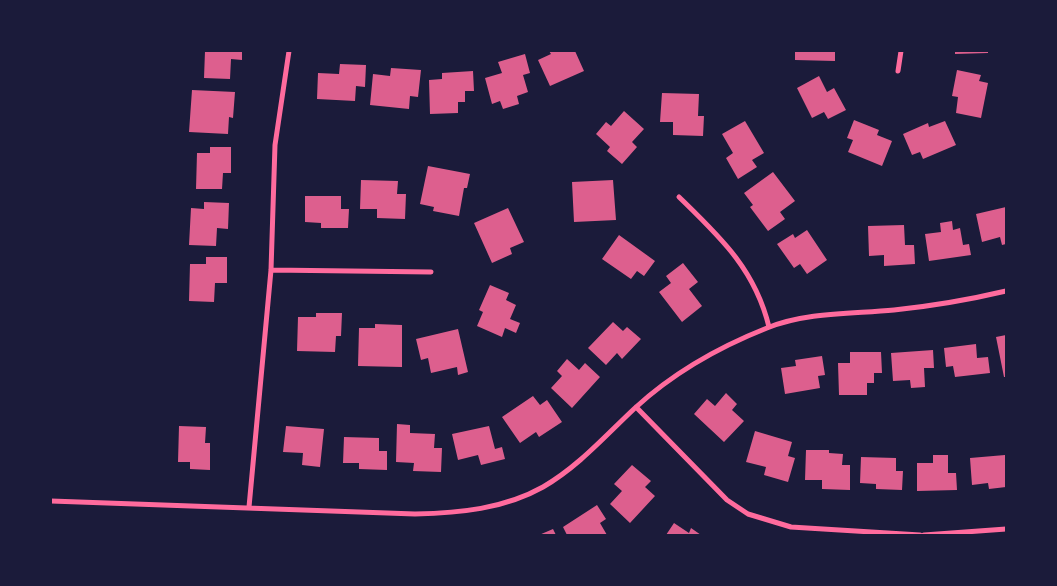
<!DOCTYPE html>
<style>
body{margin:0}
#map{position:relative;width:1057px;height:586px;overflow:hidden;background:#1b1b3a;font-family:"Alegreya Sans",sans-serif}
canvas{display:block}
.frame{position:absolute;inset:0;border:52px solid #1b1b3a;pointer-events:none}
</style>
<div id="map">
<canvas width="1057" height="586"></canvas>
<div class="frame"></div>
</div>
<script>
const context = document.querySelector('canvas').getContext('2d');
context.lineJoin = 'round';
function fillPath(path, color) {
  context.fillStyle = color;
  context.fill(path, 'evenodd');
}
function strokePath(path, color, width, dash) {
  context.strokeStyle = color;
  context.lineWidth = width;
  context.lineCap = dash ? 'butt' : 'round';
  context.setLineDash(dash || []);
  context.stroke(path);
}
const building = new Path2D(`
 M205,51H242V60L231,59L230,79L204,78Z
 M549,51H575L584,71L550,86L538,60L551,54Z
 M795,51H835V61L795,60Z
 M955,51H988V53L955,54Z
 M525,54L530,73L523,75L528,92L517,96L519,104L503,109L500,101L492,104L485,78L502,73L498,62Z
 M340,64L366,65L365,87L356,86L355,101L317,99L318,73L339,74Z
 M391,68L421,70L418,97L410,96L409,109L370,105L373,74L390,76Z
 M957,70L981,75L979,81L988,83L981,118L956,113L958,97L952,96Z
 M473,71L474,91H465V102H458V113L430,114L429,80L442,79V73Z
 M819,76L827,92L834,88L846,110L828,119L824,112L812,118L797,88Z
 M192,90L235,92L233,118L229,117L228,134L189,132Z
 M662,93L699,94L698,116H704L703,136L673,135V122H660Z
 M624,111L644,129L632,142L637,147L622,164L607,151L610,147L596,134L606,122L611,126Z
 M854,120L879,130L877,135L892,141L882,166L848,152L853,140L847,138Z
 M745,121L764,153L752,160L757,167L738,179L726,158L733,153L722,134Z
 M945,121L956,145L923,159L920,152L912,155L903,134L928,123L929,127Z
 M210,147H231V173H223L222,189H196L197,153H210Z
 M428,166L470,174L467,188H464L459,216L433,211L434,207L420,204Z
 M773,172L795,201L780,212L785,219L768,231L750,207L753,205L744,193Z
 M361,180L398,181L397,194H406L405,219L377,218V209H360Z
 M613,180L616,220L574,222L572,182Z
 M305,196H341V209H349L348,228H321V223L305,222Z
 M204,202L229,203L228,229L217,228L216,246L189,245L191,208L204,209Z
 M1006,207V244L1002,245L1000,237L982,242L976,214Z
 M508,208L524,242L510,248L512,254L492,263L474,223Z
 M952,221L953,230L960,228L963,245L969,244L971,255L929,261L925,234L941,232L940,223Z
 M904,225L905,245H914L915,264L884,266V255L869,256L868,226Z
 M807,230L827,260L807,274L800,264L794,268L777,244L793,234L795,238Z
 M619,235L655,261L644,276L637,271L631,279L602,259Z
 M206,257H227V283H215L214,302L189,301L190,264H206Z
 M683,263L698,282L689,289L702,306L682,322L659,292L671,283L666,276Z
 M490,285L509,293L506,300L516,305L510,319L520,323L516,333L505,328L502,337L477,326L483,312L479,310Z
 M316,313H342L341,336H336L335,352L297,351L298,317H316Z
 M613,322L623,331L627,327L641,339L622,359L617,353L606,365L588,348Z
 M375,324L402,325V367L358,366L359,328H375Z
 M458,329L468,372L458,375L457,367L431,373L428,358L421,360L416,339Z
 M1006,335V377H1004L996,337Z
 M976,344L977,358L988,357L990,373L955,377L953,366L946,367L944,348Z
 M933,350L934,368H924L925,387L911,388L910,380L893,381L891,353Z
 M850,352H881L882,373H874V383H867V395H839L838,363H850Z
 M822,356L825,375L818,376L820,388L785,394L781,368L796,366L795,360Z
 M567,359L579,370L585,363L600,377L572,408L551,388L562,376L557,371Z
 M726,393L737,404L732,410L744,421L724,442L694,414L707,399L715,406Z
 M533,396L540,405L547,400L562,422L539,437L536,432L520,443L502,417Z
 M397,424L410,425V433L435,434L434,448H442L441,472L413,471L414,463L396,462Z
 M179,426L206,427L205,443H210V470L190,469V462H178Z
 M286,426L324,429L320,467L302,465L303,453L283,452Z
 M489,426L495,449L502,447L505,459L481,465L478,455L458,460L452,434Z
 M755,431L792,442L788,456L795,458L788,482L764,475L766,467L746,462Z
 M344,437L379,438V451H387V470L359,469V463H343Z
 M806,450H829V453L843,454L842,465H850V490L822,489V480H805Z
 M933,455H948V473H956L957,490L917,491V463H933Z
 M1005,455L1006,487L989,489L988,483L972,485L970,458Z
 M861,457L896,458V471H903L902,490L876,489V484L860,483Z
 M632,465L651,481L645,487L655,496L630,523L610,504L622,491L614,484Z
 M597,505L606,519L600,523L607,535H567L563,527Z
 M674,523L689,533L691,528L701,535H666Z
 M553,529L556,535H539Z`);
const minor = new Path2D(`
 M898,71L901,51
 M679,197C720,237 755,269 769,327
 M271,270L431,272
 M636,407L727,500L748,514L791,527L920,535
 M51,501L415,514C459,513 504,509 543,487C579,466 605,436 635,408C673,373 719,347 767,328C807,312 852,314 894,310C932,306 968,300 1006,291
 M249,507L271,270L275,145L289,51
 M924,535L1006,529`);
fillPath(building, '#dd5f8e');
strokePath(minor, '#ff6b9d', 5);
</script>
